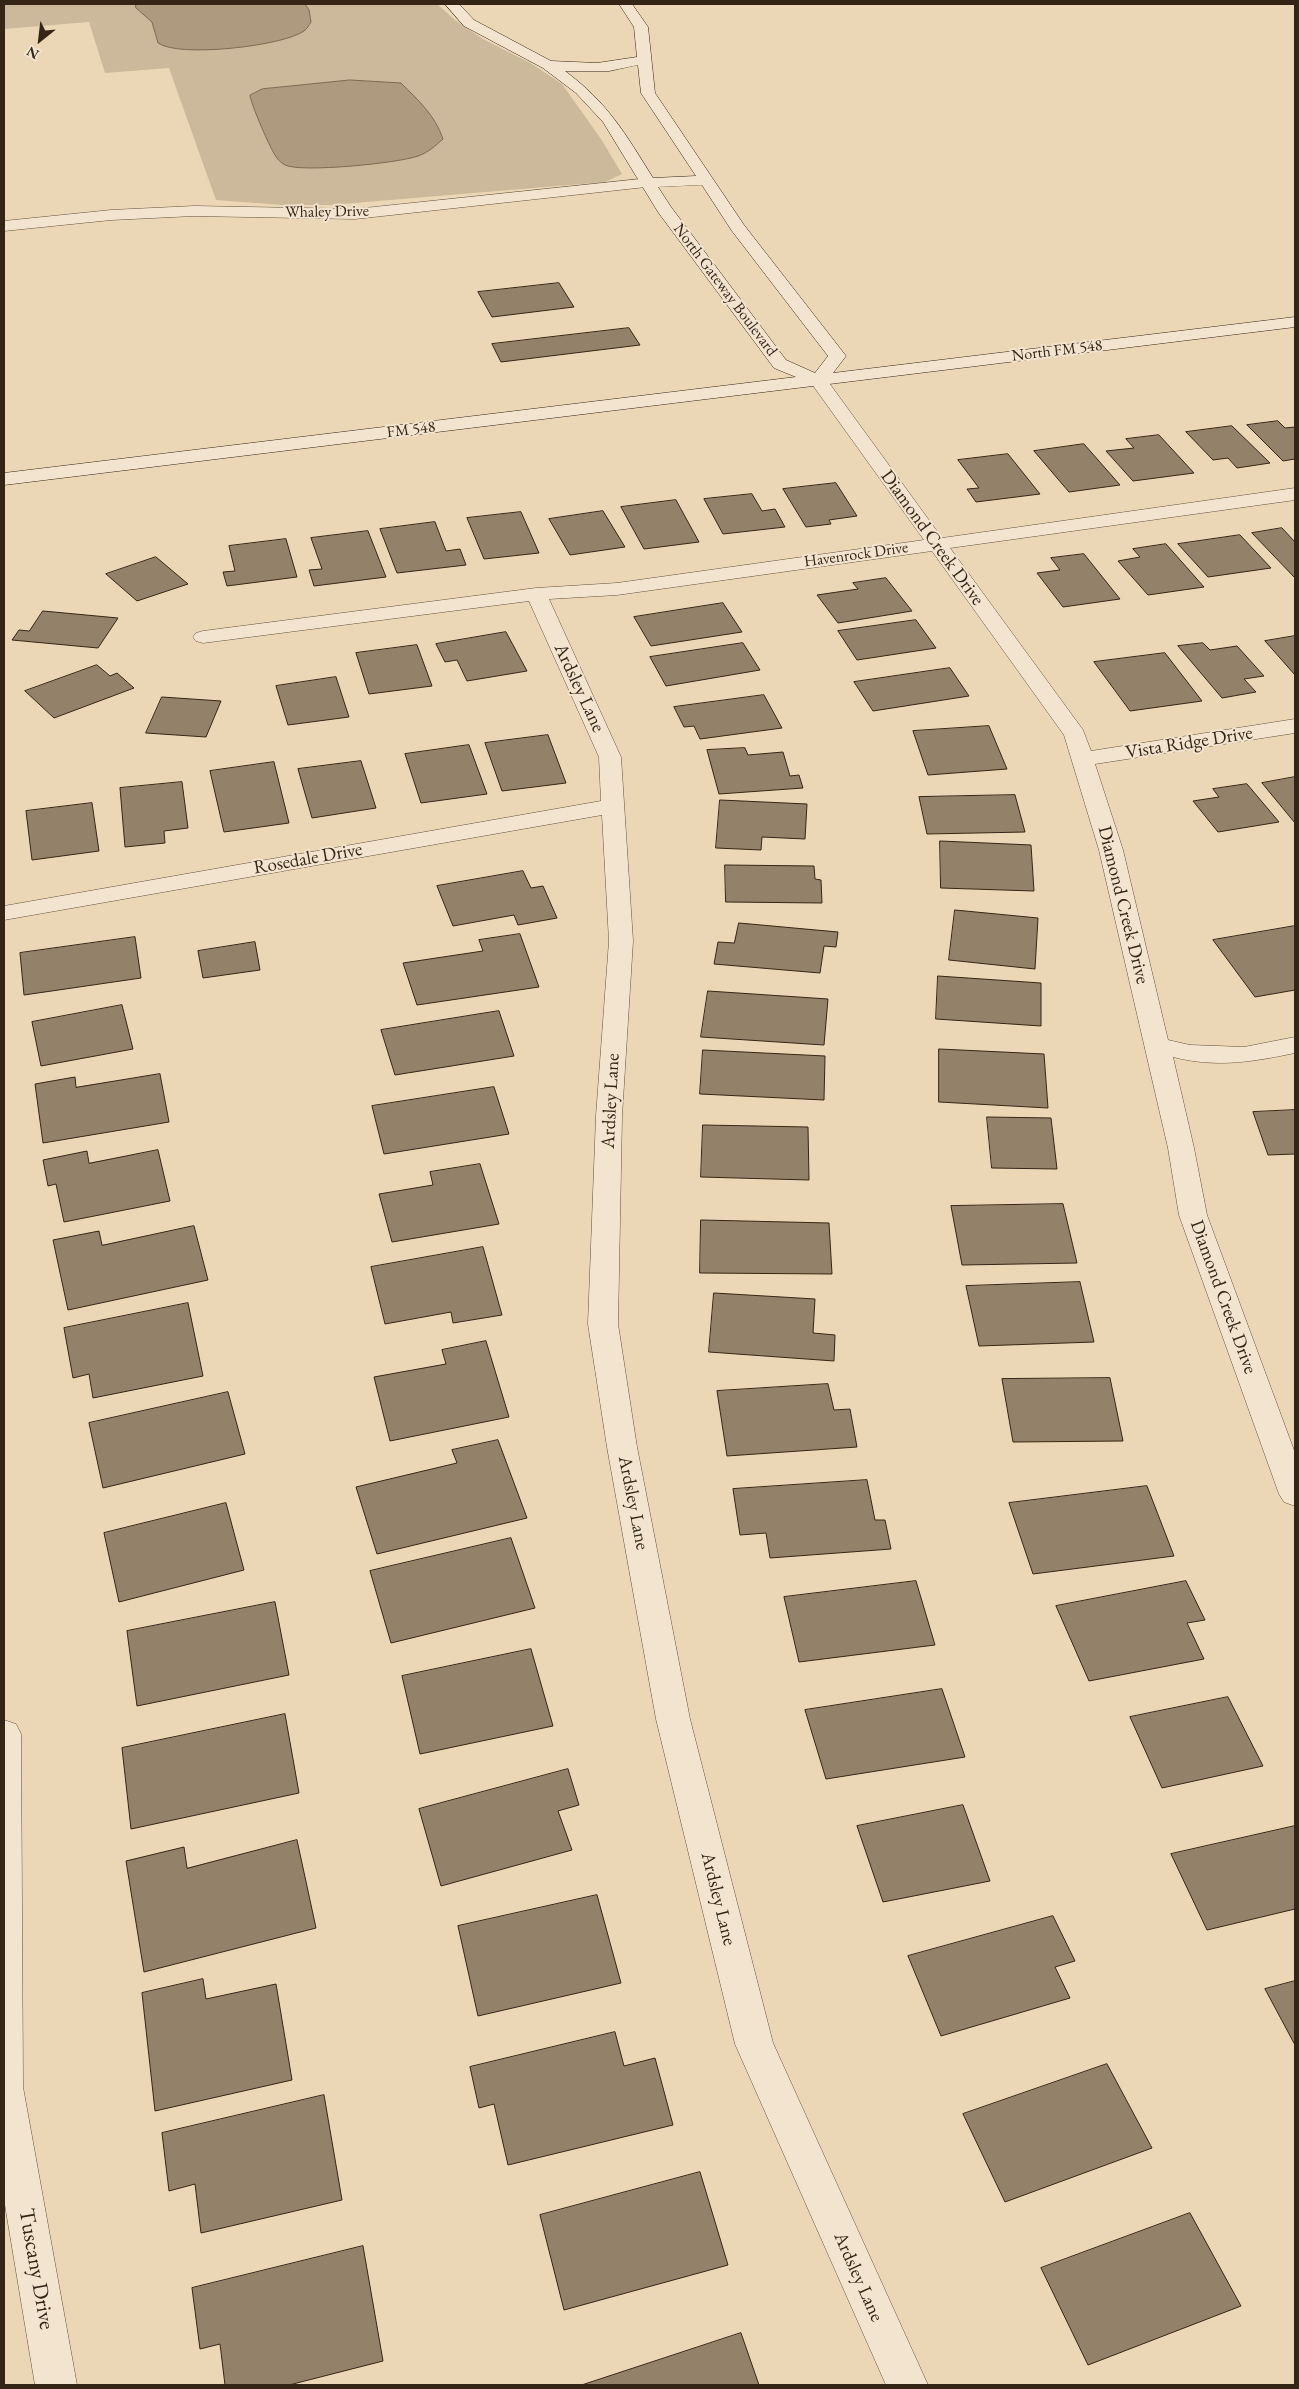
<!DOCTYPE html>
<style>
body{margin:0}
#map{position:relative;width:1299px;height:2389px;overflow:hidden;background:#ebd6b5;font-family:"EB Garamond",serif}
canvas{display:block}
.frame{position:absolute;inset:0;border:5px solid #352517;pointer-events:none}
.north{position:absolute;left:15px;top:15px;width:50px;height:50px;-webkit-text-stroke:4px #f2e4cf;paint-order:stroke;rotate:209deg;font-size:14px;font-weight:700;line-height:20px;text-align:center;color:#352517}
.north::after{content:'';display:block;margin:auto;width:18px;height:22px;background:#352517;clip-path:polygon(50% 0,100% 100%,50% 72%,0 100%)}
</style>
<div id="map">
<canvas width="1299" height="2389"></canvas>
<div class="frame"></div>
<div class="north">N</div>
</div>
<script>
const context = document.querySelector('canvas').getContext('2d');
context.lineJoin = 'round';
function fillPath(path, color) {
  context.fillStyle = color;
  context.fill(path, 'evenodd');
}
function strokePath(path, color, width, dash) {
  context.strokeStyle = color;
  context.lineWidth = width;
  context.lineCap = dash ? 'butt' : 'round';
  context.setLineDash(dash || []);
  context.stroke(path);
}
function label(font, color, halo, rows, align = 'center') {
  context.font = font + ' "EB Garamond",serif';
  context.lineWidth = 4;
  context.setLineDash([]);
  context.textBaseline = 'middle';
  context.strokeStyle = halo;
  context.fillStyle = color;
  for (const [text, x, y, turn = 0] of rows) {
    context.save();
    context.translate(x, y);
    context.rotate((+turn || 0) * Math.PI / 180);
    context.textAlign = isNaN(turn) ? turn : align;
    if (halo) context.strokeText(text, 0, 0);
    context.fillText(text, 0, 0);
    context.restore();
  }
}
const green = new Path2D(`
 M4,4H437L455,20L483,39L532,64L562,84L601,139L622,174L605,182L330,205H283L216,200L169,68L105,73L89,22L4,29Z`);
const water = new Path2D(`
 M136,4H305L309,10L311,22C309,25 307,29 304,31C283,46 179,58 158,43L152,22L136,8Z
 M350,80L401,83C418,100 435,115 443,139C435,146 429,152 418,156C399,163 302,173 285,165C283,164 278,160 277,158C271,151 250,102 250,95L262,89Z`);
const building = new Path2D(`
 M559,283L574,307L492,317L478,292Z
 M629,328L640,345L501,362L492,344Z
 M1278,421L1285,428L1295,427V459L1283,461L1247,425Z
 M1232,426L1270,463L1237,468L1228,458L1213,460L1186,432Z
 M1159,435L1194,473L1133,481L1106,451L1134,448L1126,439Z
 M1084,444L1120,485L1069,492L1034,451Z
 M1008,454L1040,494L976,502L967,489L979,488L958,460Z
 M836,483L857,516L829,520L831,524L806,527L783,489Z
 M752,494L762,511L775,509L785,527L723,534L704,499Z
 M676,500L699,542L644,549L621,507Z
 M603,511L625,547L570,555L549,519Z
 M521,512L539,553L484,559L467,518Z
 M435,522L446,551L460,549L466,565L397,573L380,529Z
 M1282,528L1295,542V578L1252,533Z
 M368,531L386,577L314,586L309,570L322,569L311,538Z
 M1240,535L1271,568L1208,577L1178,544Z
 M286,539L297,577L227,586L223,572L235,571L229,546Z
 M1166,544L1204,587L1148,595L1118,561L1140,557L1133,549Z
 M1084,554L1120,599L1063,607L1037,573L1060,570L1051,558Z
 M156,557L188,584L137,601L106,574Z
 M886,578L912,611L838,623L817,595L858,589L853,583Z
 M723,603L742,632L651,646L634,617Z
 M43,611L118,618L98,648L12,640L19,630L29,631Z
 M916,620L936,648L857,660L838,631Z
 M506,632L527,671L467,681L457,660L445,662L436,644Z
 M1295,636V675L1265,641Z
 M743,643L760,670L666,686L650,657Z
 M1203,643L1210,650L1237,646L1264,676L1244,679L1256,692L1222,698L1178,646Z
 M417,645L432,686L369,694L356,653Z
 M1165,653L1202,701L1130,711L1094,662Z
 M97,665L110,676L117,673L134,688L54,718L25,691Z
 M950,668L969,696L873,711L854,682Z
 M336,677L349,717L288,725L276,686Z
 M764,695L782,728L700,739L694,726L684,727L674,707Z
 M162,697L221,701L206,737L146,733Z
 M989,726L1007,769L928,775L913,731Z
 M548,735L566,783L502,791L485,743Z
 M469,745L487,794L421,803L405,754Z
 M745,748L748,755L783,752L790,776L799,775L803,788L719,794L707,750Z
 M361,761L376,808L312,818L298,769Z
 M274,762L289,823L224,832L210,771Z
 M1295,777V823L1262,783Z
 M182,782L188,828L164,831L165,843L125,847L120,788Z
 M1247,784L1279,822L1218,832L1193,801L1219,797L1213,789Z
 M1015,795L1025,832L927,834L919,797Z
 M720,800L807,804L805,839L762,837L761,850L716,848Z
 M92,803L99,851L32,860L26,811Z
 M940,841L1031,845L1034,891L941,888Z
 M725,865L814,866L815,879L821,880L822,903L726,902Z
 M523,871L531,888L543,886L557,918L518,925L514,915L453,926L437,886Z
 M955,910L1038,918L1035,969L949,960Z
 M739,923L838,932L836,947L824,946L820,973L714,964L718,942L734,943Z
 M1295,926V990L1255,997L1213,940Z
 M520,934L539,987L417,1005L403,963L483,951L479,940Z
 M135,937L141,978L24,995L20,953Z
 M255,942L260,970L203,978L198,951Z
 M938,976L1041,983V1026L936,1019Z
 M708,991L828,999L824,1045L701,1037Z
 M122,1005L133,1049L41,1066L32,1022Z
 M499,1011L514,1056L395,1075L381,1030Z
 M939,1049L1044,1054L1048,1108L939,1102Z
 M703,1050L825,1056L824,1100L700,1094Z
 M160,1074L169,1122L43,1143L35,1084L75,1077L76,1087Z
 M494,1087L509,1134L384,1154L372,1106Z
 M1295,1110V1154L1268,1155L1253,1112Z
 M987,1117L1051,1118L1057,1169L992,1168Z
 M703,1125L808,1127L809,1180L701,1177Z
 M158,1150L170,1201L64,1222L56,1184L48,1186L43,1160L87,1151L89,1163Z
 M480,1164L499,1224L392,1242L379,1194L433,1185L430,1172Z
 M1063,1204L1077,1263L962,1265L951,1206Z
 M701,1220L829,1223L832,1274L700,1273Z
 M194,1226L208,1280L68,1310L53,1240L99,1231L102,1245Z
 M483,1247L502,1315L453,1323L451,1312L385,1324L371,1267Z
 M1080,1282L1094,1342L979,1346L966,1286Z
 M714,1293L815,1299L813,1333L835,1335L834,1361L709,1352Z
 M188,1303L203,1376L93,1398L89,1374L73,1378L64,1328Z
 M486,1341L509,1417L390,1441L374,1377L446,1364L442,1350Z
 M1110,1378L1123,1441L1013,1442L1002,1379Z
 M828,1384L834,1410L850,1409L857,1447L727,1456L717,1391Z
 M228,1392L245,1454L103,1488L89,1423Z
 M498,1440L527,1518L377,1554L356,1487L457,1463L452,1450Z
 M867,1480L875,1520H885L891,1549L770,1558L766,1533L740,1535L733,1489Z
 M1147,1486L1174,1556L1033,1574L1009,1503Z
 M226,1503L244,1570L119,1602L104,1533Z
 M511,1538L535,1608L391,1643L370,1571Z
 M916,1581L935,1645L799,1662L784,1597Z
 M1186,1581L1205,1620L1187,1623L1204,1659L1089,1681L1056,1606Z
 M275,1602L289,1675L137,1706L127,1631Z
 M531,1649L553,1726L420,1754L402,1676Z
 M942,1689L965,1757L826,1779L805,1710Z
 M1228,1697L1263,1766L1162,1788L1130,1717Z
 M285,1714L299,1793L131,1829L122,1748Z
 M568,1769L579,1805L558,1811L572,1850L441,1886L419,1809Z
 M963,1805L990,1881L883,1902L857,1826Z
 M1295,1826V1909L1207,1930L1171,1854Z
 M297,1840L316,1928L144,1972L126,1861L184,1847L187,1868Z
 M597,1895L621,1983L478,2016L458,1926Z
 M1053,1916L1075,1961L1055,1967L1070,1998L941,2036L908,1956Z
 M203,1979L206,1999L276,1984L292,2080L155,2111L142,1993Z
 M1295,1981V2045L1265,1989Z
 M615,2032L624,2066L655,2058L673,2125L508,2165L494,2104L479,2108L470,2067Z
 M1107,2064L1152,2148L1005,2202L963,2114Z
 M324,2095L342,2200L201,2233L195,2184L169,2191L162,2133Z
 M700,2172L728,2265L564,2310L540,2215Z
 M1190,2213L1241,2306L1088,2365L1041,2268Z
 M363,2246L383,2361L289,2385H225L220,2344L200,2349L192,2288Z
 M741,2333L759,2385H582Z`);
const street = new Path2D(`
 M650,178L655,180L658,183L655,186L355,219L194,216L111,220L4,231V221L111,210L194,206L355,209Z
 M818,375L824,376L942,538L1295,488V500L950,548L1083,730L1091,751L1295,719V733L1095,764L1123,850L1168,1040L1190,1045L1244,1047L1295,1037V1053C1252,1062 1216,1068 1173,1057L1194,1148L1207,1215L1295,1453V1506L1284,1502L1279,1494L1179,1215L1168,1148L1099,850L1064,735L932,551L617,595L549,599L621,757L633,941L622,1116L618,1324L637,1447L690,1719L773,2043L928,2385H886L735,2044L656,1719L607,1447L588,1324L596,1116L609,941L602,815L4,920V906L601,801L599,757L529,601L203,643L196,641L193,637L196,633L203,631L536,588L617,583L924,540L809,380L812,376Z
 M4,1720L16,1724L21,1734L23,2087L77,2385H35L4,2199Z`);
const secondary = new Path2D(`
 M445,4H459L474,20L551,61L597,63L637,57L634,27L619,4H632L648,27L655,93L744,225L846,356L833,373L1295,317V327L4,485V473L796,377L774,368L658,212L603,122L576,93L543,68L464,26ZM638,65L641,93L696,176L653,178C625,133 608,103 565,71H609ZM702,185L732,231L828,356L815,373L786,360L671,207L658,187Z`);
const farStreetnames = [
 ["Whaley Drive",327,212,-1],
 ["North Gateway Boulevard",725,290,53],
 ["North FM 548",1057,351,-7],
 ["FM 548",411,430,-7],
 ["Havenrock Drive",856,555,-8]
];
const streetNames = [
 ["Diamond Creek Drive",932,538,54],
 ["Ardsley Lane",579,688,65],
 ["Vista Ridge Drive",1189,743,-9],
 ["Rosedale Drive",308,859,-10],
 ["Diamond Creek Drive",1123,905,76],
 ["Ardsley Lane",611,1101,-87],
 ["Diamond Creek Drive",1223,1297,70],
 ["Ardsley Lane",633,1503,79],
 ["Ardsley Lane",718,1899,76],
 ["Ardsley Lane",858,2277,66]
];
const nearStreetnames = [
 ["Tuscany Drive",36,2269,80]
];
fillPath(green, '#ccb89a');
fillPath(water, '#ad9a7f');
strokePath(water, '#7d6b55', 1);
fillPath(building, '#948169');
strokePath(building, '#352517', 1);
strokePath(street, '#62513e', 1);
strokePath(secondary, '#352517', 1);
fillPath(street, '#f2e4cf');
fillPath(secondary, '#f2e4cf');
label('16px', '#352517', '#f2e4cf', farStreetnames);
label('19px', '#352517', '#f2e4cf', streetNames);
label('22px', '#352517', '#f2e4cf', nearStreetnames);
</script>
